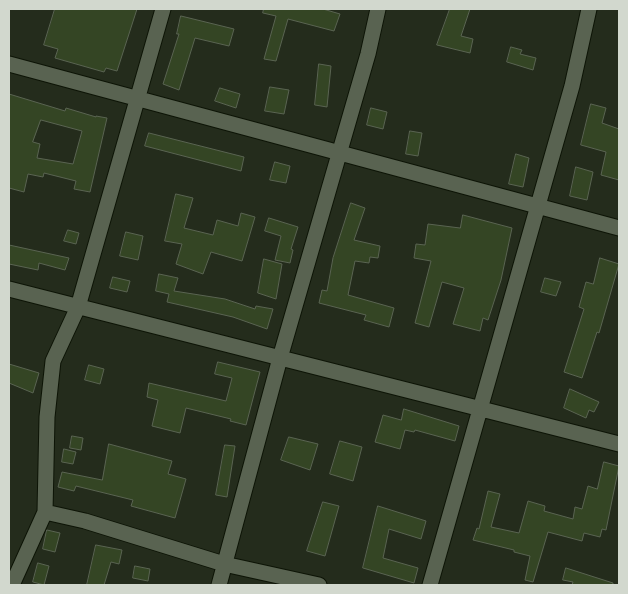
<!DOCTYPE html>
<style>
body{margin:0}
#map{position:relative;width:628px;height:594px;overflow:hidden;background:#242c1c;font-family:Mulish,sans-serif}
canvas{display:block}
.frame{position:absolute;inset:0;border:10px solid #d2d8ce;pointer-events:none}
</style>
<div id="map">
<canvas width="628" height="594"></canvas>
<div class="frame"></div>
</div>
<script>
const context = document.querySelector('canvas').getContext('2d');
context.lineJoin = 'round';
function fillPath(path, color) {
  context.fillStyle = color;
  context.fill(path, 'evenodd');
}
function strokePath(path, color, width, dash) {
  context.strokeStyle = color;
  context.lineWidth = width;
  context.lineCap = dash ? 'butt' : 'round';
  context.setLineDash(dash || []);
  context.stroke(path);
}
const building = new Path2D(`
 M55,9H137L117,71L106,68L104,72L55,58L58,49L44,45Z
 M264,9H323L340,14L334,31L288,19L276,61L264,59L276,16L263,13Z
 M450,9H470L461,36L473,39L470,53L437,45Z
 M181,16L234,29L229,46L195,38L179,90L163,84L179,34H177Z
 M511,47L522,50L520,54L536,58L533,70L507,62Z
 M319,64L331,66L327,107L315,105Z
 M270,87L289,90L284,114L265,111Z
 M220,88L240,94L236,108L215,101Z
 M9,94L65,111L66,108L96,117V116L107,118L90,192L74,189L76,181L44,173L43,177L28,174L24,192L9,188ZM41,120L82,131L73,164L37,158L40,144L33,142Z
 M591,104L606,108L602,123L619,129V180L601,175L606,152L581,145Z
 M371,108L387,112L383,129L367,125Z
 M410,131L422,133L418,156L406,154Z
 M149,133L244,157L241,171L145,146Z
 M516,154L529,158L523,187L509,184Z
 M275,162L290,166L286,183L270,180Z
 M576,167L593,172L587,200L570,196Z
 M176,194L193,198L184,228L213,235L217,220L238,226L241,213L255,217L242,261L211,252L203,274L176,264L182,244L165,241Z
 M351,203L365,208L354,240L380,246L378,258L370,257L369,263L355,261L348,295L394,308L389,327L364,320L366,315L319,303L322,290L327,291L333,258Z
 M463,215L512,228L501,280L488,320L483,318L480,331L453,324L464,288L442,282L429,327L415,323L431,261L414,258L416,244L425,245L428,224L460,228Z
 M269,218L298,227L291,249L293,250L290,263L275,260L281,236L265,231Z
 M68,230L79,233L76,244L64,241Z
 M126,232L143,236L138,260L120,256Z
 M9,245L69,258L65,270L39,263L38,270L9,264Z
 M600,258L619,264L599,333L597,332L582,378L564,372L584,309L579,307L586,282L593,284Z
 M264,259L282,264L276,299L258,293Z
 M159,274L178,278L174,291L225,299L255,309L256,306L273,309L267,329L233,317L167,302L169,294L156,291Z
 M113,277L130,281L127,292L110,288Z
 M545,278L561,282L556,296L541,292Z
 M218,362L260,372L246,425L230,421L231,419L186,408L180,433L152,426L158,400L147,397L149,383L226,401L232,378L215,374Z
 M9,364L39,373L33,393L9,383Z
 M89,365L104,369L100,384L85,380Z
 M570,389L599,402L594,412L589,410L586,418L564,408Z
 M404,409L459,426L455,441L415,430L414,432L405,430L400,449L375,442L383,415L401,420Z
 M72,436L83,438L81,450L70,448Z
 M289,437L318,444L310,470L281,460Z
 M340,441L362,447L353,481L330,474Z
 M109,444L172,461L168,474L186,479L175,518L131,506L133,500L76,486L74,491L58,487L62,472L102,480Z
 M225,445L235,446L227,497L216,495Z
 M64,449L76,452L73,464L62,462Z
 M604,462L619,466L606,530L602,529L600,537L584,533L582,541L548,532L533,582L525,580L530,556L514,552V550L473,540L477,528L479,529L488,491L500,494L491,527L519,533L528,501L545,506L544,511L573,519L575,507L582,509L588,486L597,489Z
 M323,502L339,506L325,556L307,551Z
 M378,506L426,521L421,539L389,529L383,558L418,568L414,583L363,568Z
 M47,530L60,533L55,552L43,549Z
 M96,545L122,550L119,564L111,562L104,585H87Z
 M38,563L49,566L44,585L33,582Z
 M135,566L150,569L148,581L133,578Z
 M566,568L613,583V585H572L573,582L563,580Z`);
const minor = new Path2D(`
 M9,64L619,228
 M9,289L619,444
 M45,512L85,521L224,564L319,585
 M12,585L45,512L47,417L53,361L78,307L163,9
 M219,585L280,358L368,54L378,9
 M430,585L572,86L589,9`);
fillPath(building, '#344524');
strokePath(building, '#5a6452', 1);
strokePath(minor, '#0d1406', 17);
strokePath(minor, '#596351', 15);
</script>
